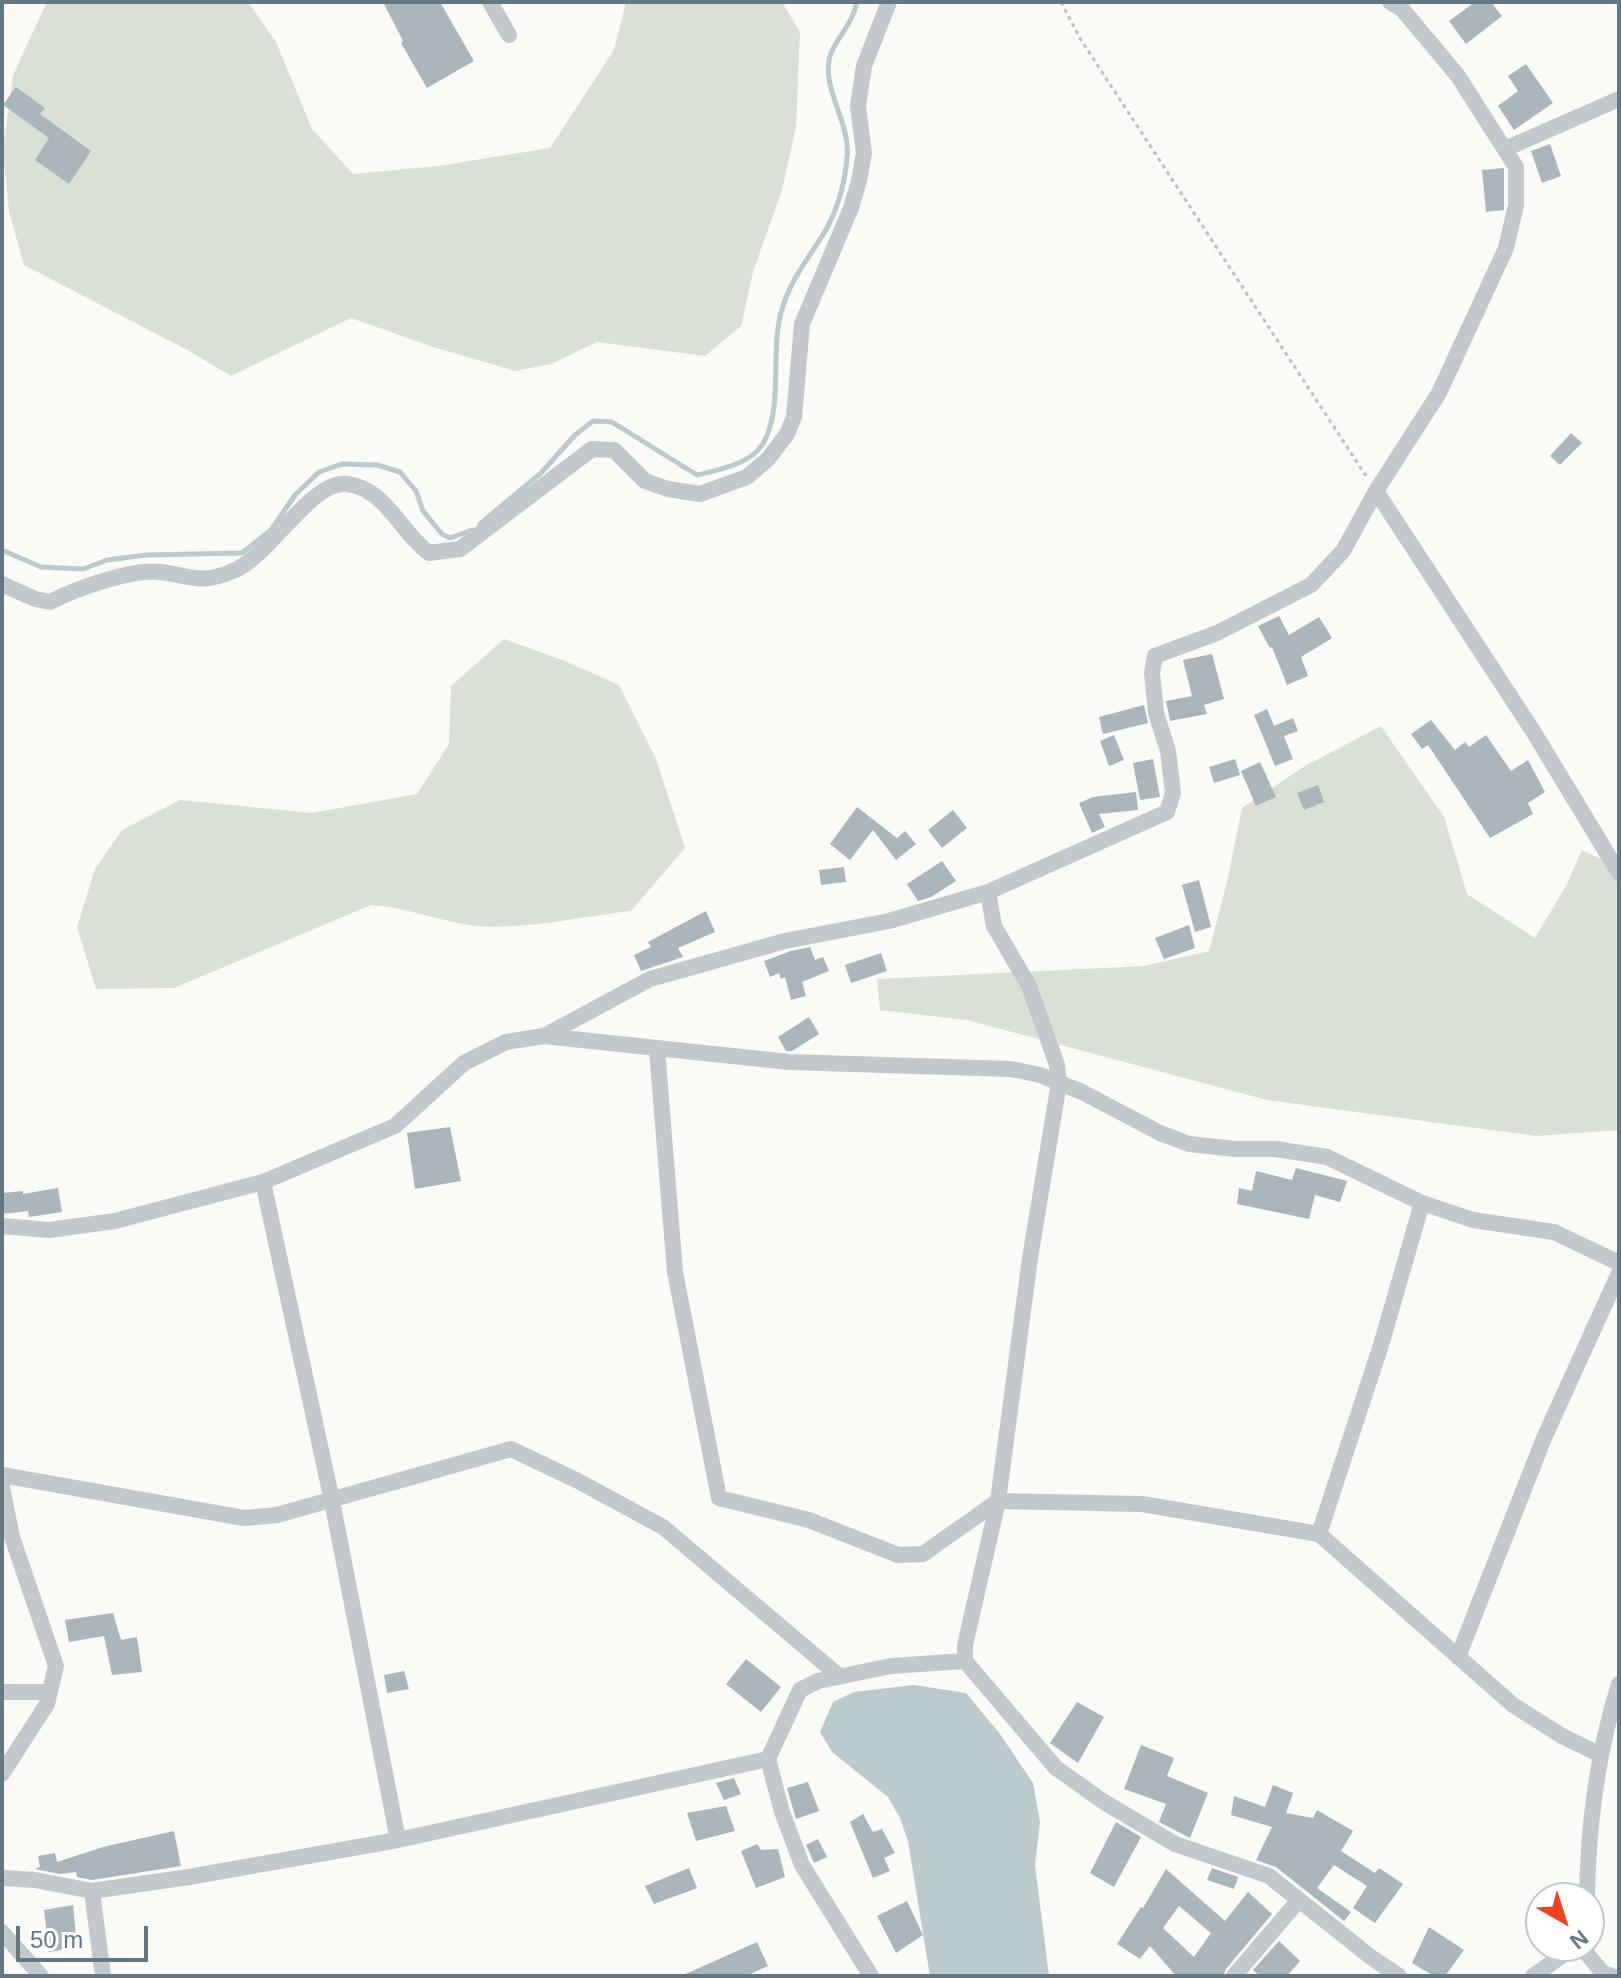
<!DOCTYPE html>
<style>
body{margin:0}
#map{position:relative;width:1621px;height:1978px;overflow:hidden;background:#fafaf7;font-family:Helvetica,sans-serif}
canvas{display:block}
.frame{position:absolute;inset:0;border:4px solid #627885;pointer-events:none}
.north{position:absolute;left:1525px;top:1882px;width:80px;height:80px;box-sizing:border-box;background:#fff;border:2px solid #c0c9ce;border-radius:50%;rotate:141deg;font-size:22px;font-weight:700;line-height:32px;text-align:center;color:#627885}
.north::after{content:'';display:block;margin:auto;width:28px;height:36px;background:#f4431e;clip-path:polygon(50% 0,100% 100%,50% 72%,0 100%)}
.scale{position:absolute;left:16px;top:1926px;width:132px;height:36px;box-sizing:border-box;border:4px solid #627885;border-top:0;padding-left:10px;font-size:24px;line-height:28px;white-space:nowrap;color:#627885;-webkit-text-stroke:6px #fff;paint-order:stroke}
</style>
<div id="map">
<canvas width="1621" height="1978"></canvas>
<div class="frame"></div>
<div class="north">N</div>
<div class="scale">50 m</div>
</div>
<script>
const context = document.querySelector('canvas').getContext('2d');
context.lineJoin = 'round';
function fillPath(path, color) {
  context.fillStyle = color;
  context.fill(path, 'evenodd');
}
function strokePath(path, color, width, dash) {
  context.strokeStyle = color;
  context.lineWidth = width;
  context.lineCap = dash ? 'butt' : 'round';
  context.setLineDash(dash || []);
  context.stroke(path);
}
const green = new Path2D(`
 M47,2H248L276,42L312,129L353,174L438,166L550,148L614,50L626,2H782L800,32L796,127L782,190L753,272L741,326L705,356L597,342L551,364L515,371L430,346L351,318L231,376L191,352L24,265L9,212L3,150L13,75Z
 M504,639L565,661L619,685L656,759L685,848L631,911C585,916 514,932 469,925C436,920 405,907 371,905L174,988L96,989L77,927L95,869L122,830L180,800L312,813L417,794L449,744L451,686Z
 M1381,726L1444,817L1467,894L1535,938L1567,884L1582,850L1619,868V1130L1536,1136L1267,1100L967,1020L880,1010L877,979L1144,966L1209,951L1227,882L1242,808L1305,766Z`);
const water = new Path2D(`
 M914,1685L966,1693L1000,1734L1033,1783L1040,1822L1035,1865L1049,1976H930L908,1841L900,1818L888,1797L832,1752L820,1732L833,1702L854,1692Z`);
const stream = new Path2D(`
 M480,524L541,473L575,435L593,421L612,422L697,475C717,470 749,465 762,445C784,411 770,352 781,313C788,284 808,258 824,233C837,211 845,183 847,157C851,123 821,89 830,56C835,39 852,26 857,2
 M2,550L41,567L83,569L107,560L146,555L242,553L271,530L295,495L319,472L342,464L377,465L400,472L416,491L423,511L442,534L450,538L472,530`);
const building = new Path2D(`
 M383,2H440L474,61L427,88L401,43L403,41Z
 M1475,2H1491L1502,16L1466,44L1449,21Z
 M1526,64L1553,103L1514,130L1498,106L1518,91L1508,76Z
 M16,87L45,108L40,114L91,151L69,184L35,160L49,138L3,105Z
 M1550,144L1561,176L1542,183L1531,151Z
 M1504,168V210L1486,212L1482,170Z
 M1571,433L1582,443L1560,465L1550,456Z
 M1279,616L1289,635L1319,617L1332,638L1301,657L1308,676L1287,685L1272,647L1270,648L1258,626Z
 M1212,654L1224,699L1204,705L1207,714L1170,721L1166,701L1192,696L1183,660Z
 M1144,705L1148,723L1103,734L1099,717Z
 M1267,709L1274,726L1293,718L1298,731L1284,736L1293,759L1275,766L1254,715Z
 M1431,720L1455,750L1465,742L1469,747L1486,735L1511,771L1528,760L1545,792L1528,803L1533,814L1490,838L1428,745L1422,749L1411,734Z
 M1114,735L1124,760L1109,766L1100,741Z
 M1153,759L1160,797L1140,800L1133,763Z
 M1235,759L1240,775L1214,783L1209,767Z
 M1260,762L1276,797L1256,806L1241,771Z
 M1318,785L1324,802L1304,810L1297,793Z
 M1136,792L1138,810L1099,814L1105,827L1092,833L1079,803L1093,797Z
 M857,807L897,838L905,831L916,844L896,860L873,830L850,860L830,844Z
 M953,810L967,828L942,848L928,830Z
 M942,861L956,881L931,897L918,901L907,884Z
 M844,867L846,882L821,885L819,870Z
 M1199,880L1211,927L1195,932L1182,885Z
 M706,911L715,932L678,948L683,957L641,971L634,955L651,947L648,942Z
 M1189,925L1195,948L1164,959L1155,938Z
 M810,947L815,960L823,957L829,971L802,982L806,996L791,1000L785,977L781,979L779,973L770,977L764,961L791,951Z
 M881,953L887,971L851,983L845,965Z
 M809,1017L819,1034L792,1051H786L778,1037Z
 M450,1127L461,1181L415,1189L407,1133Z
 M1296,1168L1347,1181L1340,1202L1315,1195L1309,1219L1237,1204L1239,1188L1252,1191L1256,1171L1292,1180Z
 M58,1188L62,1212L29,1217L28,1211L2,1214V1193L23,1191V1194Z
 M113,1613L121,1640L137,1637L142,1672L112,1675L104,1636L69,1642L65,1620Z
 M746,1659L781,1687L761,1712L726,1684Z
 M404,1671L409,1689L387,1693L384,1675Z
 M1077,1702L1104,1717L1078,1763L1050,1743Z
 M1141,1745L1174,1758L1167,1776L1208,1793L1190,1838L1159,1822L1166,1804L1124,1789Z
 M734,1778L741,1794L724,1800L716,1783Z
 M808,1782L819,1811L796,1819L787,1788Z
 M1273,1785L1293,1793L1286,1813L1313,1818L1317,1810L1353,1831L1341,1851L1375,1873L1379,1868L1403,1884L1375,1923L1353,1908L1367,1886L1334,1865L1317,1888L1351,1912L1344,1921L1276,1867L1256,1860L1272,1827L1231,1815L1234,1796L1265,1807Z
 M726,1806L735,1831L696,1841L687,1813Z
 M863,1814L873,1832L882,1829L895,1853L884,1858L890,1871L873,1878L850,1822Z
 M1116,1822L1141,1837L1114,1887L1090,1873Z
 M174,1831L181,1866L92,1880L77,1877L76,1872L60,1874L35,1869L40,1867L38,1856L55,1853L57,1862L103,1847Z
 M818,1839L827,1857L814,1863L806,1845Z
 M757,1844L761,1850L778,1849L785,1877L756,1888L741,1851Z
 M689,1868L697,1888L654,1904L645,1886Z
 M1212,1868L1238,1877L1234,1889L1207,1880Z
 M1166,1869L1225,1921L1248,1892L1272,1914L1226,1969L1223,1976H1176L1150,1946L1140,1959L1117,1944L1141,1907L1143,1908ZM1179,1906L1211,1933L1194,1957L1163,1928Z
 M907,1901L923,1935L896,1953L877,1916Z
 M73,1905L77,1947L49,1952L44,1910Z
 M1429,1927L1464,1950L1445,1976H1434L1412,1963Z
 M1279,1941L1300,1961L1287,1976H1260L1253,1970Z
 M757,1942L768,1966L746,1976H681Z`);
const path = new Path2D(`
 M1061,2L1081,40L1366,476`);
const street = new Path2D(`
 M490,2L509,35
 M1505,149L1619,99
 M1376,491L1533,731L1619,873
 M2,584L35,599L50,602C75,589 133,568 161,572C192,576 200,585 233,571C269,557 311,480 347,484C385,488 401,533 429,553L460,549L592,449L614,450L645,481L668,489L700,494L747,477L768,459L787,434L794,417L802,324L851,208L859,181L864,153L858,106L864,66L889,2
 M988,892L994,926L1029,986L1057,1065L1059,1083L1030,1258L998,1501L965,1645V1661L1056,1768L1104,1802L1175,1844L1269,1876L1372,1958L1399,1976
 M544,1036L650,979L785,941L889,921L988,892L1167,812L1173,793L1168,751L1156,713L1152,673L1155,656L1217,633L1311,585L1343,551L1376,491L1439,393L1506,248L1516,205V167L1458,76L1402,9L1390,2
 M657,1050L675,1272L719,1498L809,1520L898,1555L923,1554L998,1501L1142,1504L1319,1534L1513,1705L1562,1736L1601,1755
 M263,1182L332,1501L398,1840
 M2,1226L49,1230L115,1221L263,1182L395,1126L464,1063L506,1042L544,1036L789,1062L1011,1069L1040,1075L1082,1092L1160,1133L1189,1144L1235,1149H1276L1327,1157L1422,1203L1473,1220L1554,1232L1619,1263
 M2,1475L244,1518L277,1515L511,1449L578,1481L663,1527L838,1675
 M2,1487L12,1537L56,1666L47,1704L2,1774
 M1319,1534L1381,1345L1422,1203
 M1458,1657L1544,1438L1619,1273
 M2,1692H50
 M2,1878L35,1880L92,1891L189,1877L398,1840L768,1759
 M92,1891L103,1976
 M1587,1898C1588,1825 1597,1754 1619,1684
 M2,1932L41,1976
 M1584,1946L1583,1949L1603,1973L1612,1976
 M871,1976L802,1865L782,1812L768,1759L800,1690L818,1681L891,1666L965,1661
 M1234,1976L1299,1900
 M1533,1976L1576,1946`);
fillPath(green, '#dae0d6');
fillPath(water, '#bbcacd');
strokePath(stream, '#bbcacd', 5);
fillPath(building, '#abb6bc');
strokePath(path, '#bdc1c4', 3, [4, 4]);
strokePath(street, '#c2c8cc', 16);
</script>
